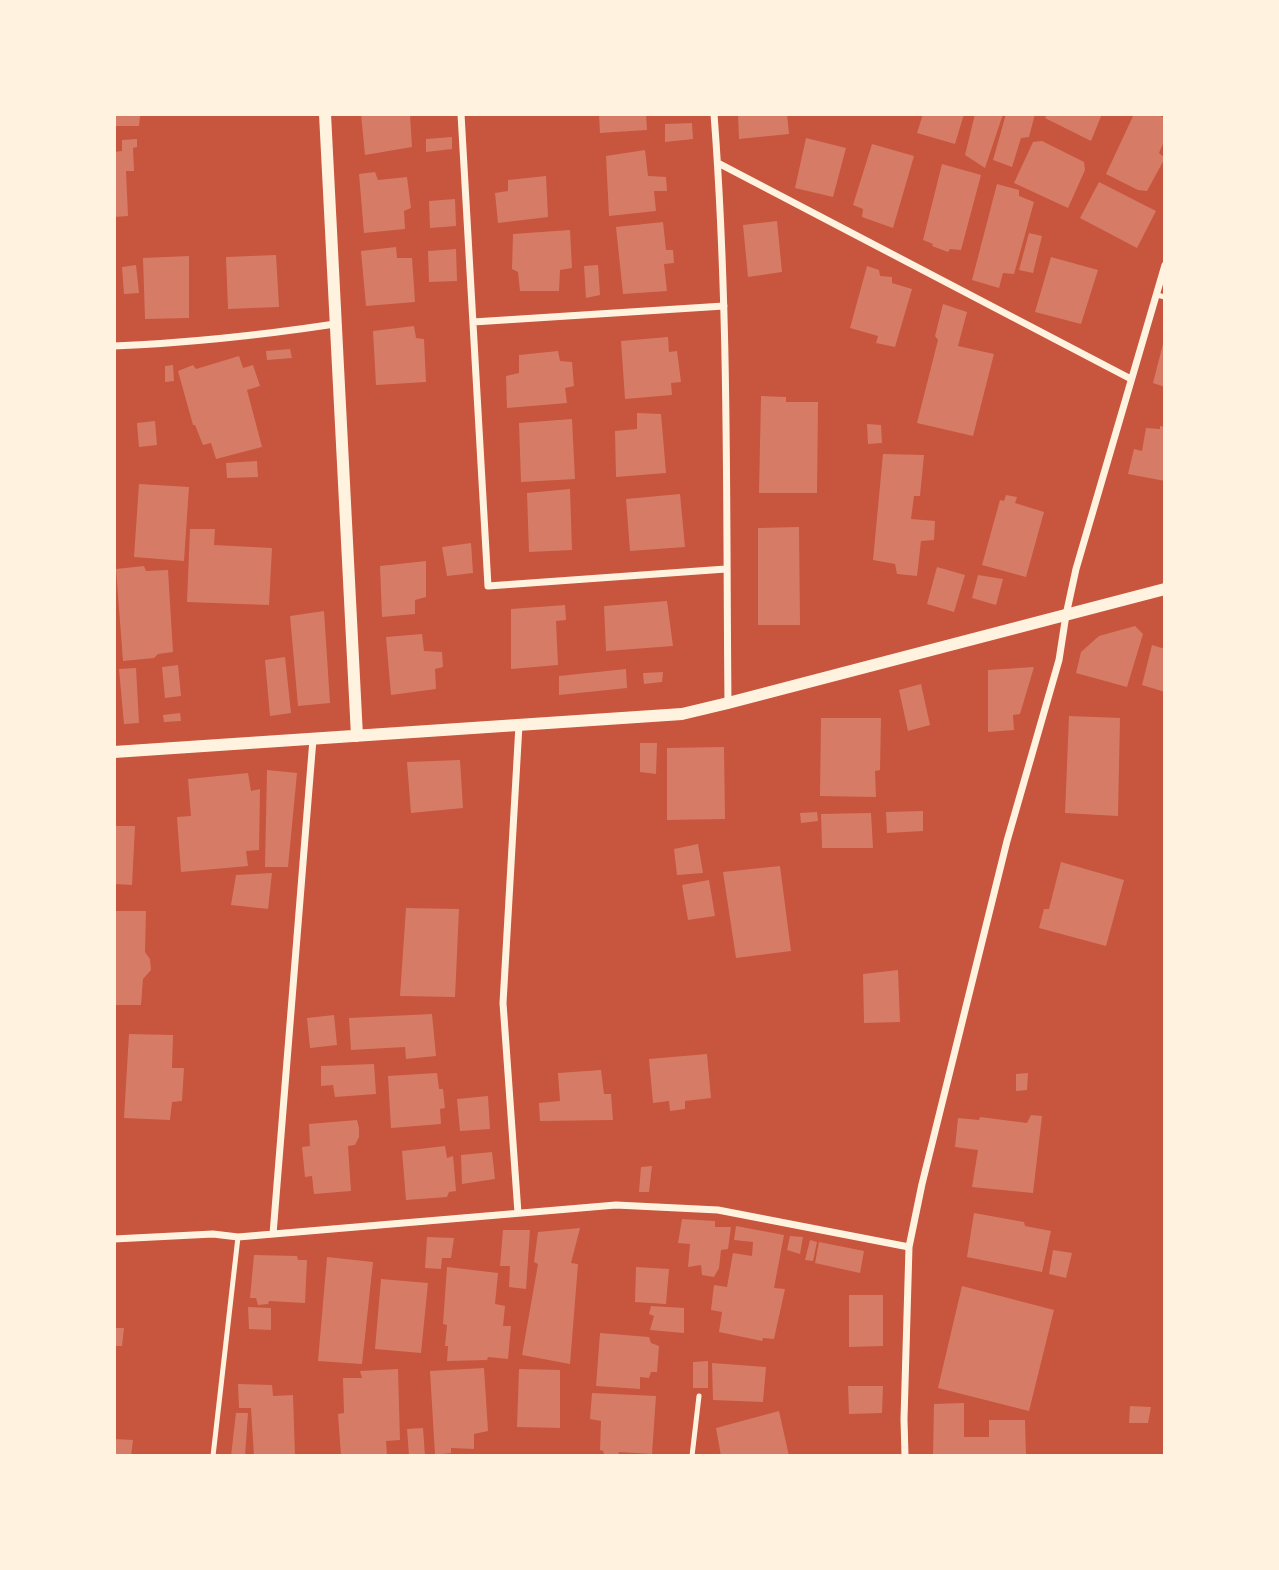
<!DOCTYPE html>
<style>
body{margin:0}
#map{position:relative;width:1279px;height:1570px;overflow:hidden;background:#c8553d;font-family:"Titillium Web",sans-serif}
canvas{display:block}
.frame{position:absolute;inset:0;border:116px solid #fff3e0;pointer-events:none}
</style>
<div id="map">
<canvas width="1279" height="1570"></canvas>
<div class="frame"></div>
</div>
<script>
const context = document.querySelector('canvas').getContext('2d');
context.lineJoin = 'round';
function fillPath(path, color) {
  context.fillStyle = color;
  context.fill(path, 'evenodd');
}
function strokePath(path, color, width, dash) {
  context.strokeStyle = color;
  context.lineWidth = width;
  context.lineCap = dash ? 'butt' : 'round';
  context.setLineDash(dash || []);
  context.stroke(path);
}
const building = new Path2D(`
 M116,114L140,116L139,126H116Z
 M361,114H410L412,147L365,155Z
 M599,114H646L647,130L600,133Z
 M738,114H787L789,134L739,139Z
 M923,114H964L955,144L917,133Z
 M975,114H1003L985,168L965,155Z
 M1006,114H1035L1029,137L1021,138L1012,167L993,160Z
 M1047,114H1102L1091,141L1045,118Z
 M1134,114H1156L1165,118V139L1159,153L1165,158L1147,191L1138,190L1106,174Z
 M692,123L693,139L665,142V124Z
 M452,137V149L426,152V139Z
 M806,138L846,148L833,197L795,188Z
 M137,139V147L133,148L134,171H126L128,216L114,217V152L122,151V140Z
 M1042,141L1084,162L1085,170L1068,208L1014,183L1033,142Z
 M872,144L914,156L893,228L862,217L863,209L853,205Z
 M645,150L648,176L666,177L667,191H654L656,211L609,216L606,156Z
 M942,164L981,175L961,250L950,249L948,252L932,246L933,244L923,240Z
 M375,172L378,180L407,177L411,208L404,211L405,229L364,233L359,174Z
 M546,176L548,217L498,223L495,193L508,191V180Z
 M1099,182L1156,211L1137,248L1080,218Z
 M997,184L1019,190V196L1034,202L1014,274L1003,273L999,288L972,280Z
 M455,199L456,226L430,228L429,201Z
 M777,221L782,272L748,277L743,225Z
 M663,222L666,250H673L674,263L664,264L667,291L623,294L616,227Z
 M570,230L572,268L560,270L559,291H520L518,272L512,269L513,234Z
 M1029,233L1042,236L1033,273L1019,270Z
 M396,247L397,258H412L415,302L366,306L361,251Z
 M456,249L457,281L429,282L428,251Z
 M276,255L279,307L228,309L226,257Z
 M189,256V318L145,319L143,258Z
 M1051,257L1098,270L1081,324L1035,312Z
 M136,265L139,293L124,294L122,267Z
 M598,265L600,295L586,298L584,266Z
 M867,266L879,270L880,276L892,277V283L912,289L895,347L876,343L878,336L850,328Z
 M943,304L967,312L958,346L994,354L973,436L917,423L938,340L935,336Z
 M414,326L416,338L424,339L426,382L376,385L373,331Z
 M668,337L669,352L677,351L681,382L671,383L672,395L625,399L621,341Z
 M1164,340H1165V387L1153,383Z
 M290,349L292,358L267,360L266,351Z
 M558,351L560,361L572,362L574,386L565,388L567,403L507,408L506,376L519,373V355Z
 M239,356L243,368L253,365L260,386L247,390L262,447L216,459L211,443L203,445L195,425H193L178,371L193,365L196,369Z
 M173,365L174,381L165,382V366Z
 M761,396L786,397V402H818L817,493H759Z
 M637,413L661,414L666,473L616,477L615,431L637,429Z
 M572,419L575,479L521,482L519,423Z
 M155,421L157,445L139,447L137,423Z
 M867,424L881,425L882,443L868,444Z
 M1160,426L1165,427V481L1128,474L1134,449L1142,451L1146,428L1160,429Z
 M883,454L924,455L920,496H914L911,519L935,521L934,540L921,541L917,576L897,574L895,564L873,560Z
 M257,461L258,477L227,478L226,463Z
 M139,484L189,487L184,561L134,557Z
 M570,489L572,550L529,552L527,493Z
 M680,494L685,547L630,551L626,499Z
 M1006,495L1017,497L1015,503L1044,512L1026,577L982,565L1000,500L1004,501Z
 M799,527L800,625H758V528Z
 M190,529H215L214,545L272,548L269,605L187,602Z
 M471,543L473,573L447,576L442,547Z
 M426,561V597L415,600V614L382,617L380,566Z
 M144,566L146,571L168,570L173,652L158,654L154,658L123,661L116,569Z
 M937,567L965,575L954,612L927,604Z
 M978,575L1003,579L996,605L972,598Z
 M667,601L673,646L606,651L604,606Z
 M565,605L566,620L556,621L558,665L511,669V609Z
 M324,611L330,703L298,706L290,616Z
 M1135,626L1143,634L1127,687L1076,673L1081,652L1099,636Z
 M422,634L424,651L442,652L443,667L435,669L436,689L391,695L386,637Z
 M1152,645L1165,649V692L1142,685Z
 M285,657L291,713L270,716L265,660Z
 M178,665L181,696L165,698L162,667Z
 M1034,667L1020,714L1013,715L1014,730L988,732V670Z
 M136,668L139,723L124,724L119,669Z
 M626,669L627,688L559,695V676Z
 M663,672L662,682L644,684L643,673Z
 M921,684L930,725L908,731L899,690Z
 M180,713L181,721L164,722L163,715Z
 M1069,716L1120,718L1118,816L1065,813Z
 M821,718H881L880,770L875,771L876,797L820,796Z
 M640,743H657L656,774L640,772Z
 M724,747L725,819L667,820V748Z
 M460,760L463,808L411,813L407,762Z
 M267,770L297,773L288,867H265Z
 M248,773L251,791L260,789L259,850L246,851L248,866L181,872L177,817L191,816L188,779Z
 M923,811V831L887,833L886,812Z
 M817,812L818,821L801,823L800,813Z
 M871,813L873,848H822L821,814Z
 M114,826H135L132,885L114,884Z
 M698,844L703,873L677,875L674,849Z
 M1061,862L1124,880L1106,946L1039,928L1044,909H1049Z
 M780,866L791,951L736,958L723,872Z
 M272,873L268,909L231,905L236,875Z
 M709,880L715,916L688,920L682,885Z
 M406,908L459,909L455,997L400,996Z
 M114,911H146L145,952L150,959L151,970L143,979L141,1005H114Z
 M898,970L900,1022L864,1023L863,974Z
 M432,1014L436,1056L406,1059L405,1047L351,1050L349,1018Z
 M334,1015L337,1045L310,1048L307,1018Z
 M129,1034L173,1035L172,1068H184L182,1101L172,1102L170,1120L124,1118Z
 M707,1054L711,1098L685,1101V1109L670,1111L669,1101L653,1103L649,1059Z
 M374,1064L376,1094L335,1097L333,1085L321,1086V1066Z
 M601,1070L604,1094H611L613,1120L540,1121L539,1103L560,1101L558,1073Z
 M437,1073L439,1089H443L445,1108L440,1109L441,1124L391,1128L388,1076Z
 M1028,1073L1027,1090L1016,1091V1074Z
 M488,1096L490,1129L460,1131L457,1099Z
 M1031,1115L1042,1116L1033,1193L972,1187L978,1150L955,1147L958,1118L979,1120L980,1117L1027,1123Z
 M357,1120L359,1128V1137L355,1145L348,1146L351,1191L314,1194L312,1176L305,1177L302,1147L310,1146L309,1124Z
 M445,1146L447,1158L453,1156L456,1191L449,1192L447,1197L406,1200L402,1151Z
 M492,1152L495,1179L462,1184L461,1155Z
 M652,1166L649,1192H639L641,1167Z
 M974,1213L1024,1222L1025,1226L1051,1231L1042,1272L967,1257Z
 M682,1219L715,1221V1227H731L728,1249L721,1250L719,1268L714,1277L702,1275L701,1265L688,1267L690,1244L678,1243Z
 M736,1226L784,1235L774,1288L785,1289L774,1339L763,1338L762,1341L719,1332L722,1312L711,1310L714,1285L727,1287L733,1253L752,1256L753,1242L734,1240Z
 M580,1228L571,1263L578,1264L570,1364L522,1355L538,1264L534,1262L538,1232Z
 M503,1230H530L526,1289L509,1287L510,1266H500Z
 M790,1236L803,1237L800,1254L787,1250Z
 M427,1237L454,1238L451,1258H442L441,1269L425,1268Z
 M810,1240L817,1242L813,1261L805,1260Z
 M819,1242L864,1251L860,1273L815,1263Z
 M1053,1250L1072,1253L1066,1278L1049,1274Z
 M254,1255L297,1256L298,1260H307L305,1303L269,1301L268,1304L258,1305L256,1298H250Z
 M327,1257L373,1262L362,1364L318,1361Z
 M447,1267L498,1273L495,1304L505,1306L503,1326H511L508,1359L488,1357L487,1360L447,1361L448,1346H445L447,1325L443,1324Z
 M636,1267L669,1269L666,1304L635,1302Z
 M381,1279L428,1283L421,1353L375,1349Z
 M962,1286L1054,1310L1029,1411L938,1388Z
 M849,1295H883V1346L849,1347Z
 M651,1306L684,1308V1333L650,1330L654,1316L649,1314Z
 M248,1307L271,1308V1330L249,1329Z
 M114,1328H124L122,1346H114Z
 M600,1333L649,1337L651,1343L659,1346L657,1372H651L649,1378L640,1377V1389L596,1386Z
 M708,1361V1388H693V1362Z
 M712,1363L766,1367L763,1402L713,1400Z
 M484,1368L488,1431L474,1434V1449L451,1448V1453L435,1455L430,1371Z
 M398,1369L400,1440L386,1441L387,1456H341L338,1414L344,1413L343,1378H362L360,1371Z
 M519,1369L560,1370V1428L517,1427Z
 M238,1384L272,1385L273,1396L293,1395L295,1456H254L251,1408H239Z
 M848,1386H883L882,1413L849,1414Z
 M592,1393L656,1396L652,1454L619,1452L618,1456H605L603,1451L600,1450L601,1421L590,1419Z
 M964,1403V1437H989V1420H1025L1026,1456H933L934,1404Z
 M1130,1406L1151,1407L1148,1423H1129Z
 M779,1411L789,1456H721L716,1428Z
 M236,1413H248L245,1456H231Z
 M423,1428L425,1456H409L407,1429Z
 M114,1439L133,1440L131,1456H114Z`);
const service = new Path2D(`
 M1157,295L1165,297
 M213,1456L238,1237
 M692,1456L699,1396`);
const minor = new Path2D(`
 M461,114L488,586L726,569
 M714,114C729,310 726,507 728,703
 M718,163L1131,379
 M473,322L724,306
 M114,346C188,343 262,335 335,324
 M518,1213L503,1003L519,725
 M273,1234L313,739
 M114,1239L213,1234L238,1237L616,1205L718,1210L909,1247
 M905,1456L904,1419L909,1247L922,1184L1007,841L1059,660L1066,615L1076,569L1165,265`);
const tertiary = new Path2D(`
 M325,114L357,736
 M114,752L682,714L728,703L1165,589`);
fillPath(building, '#d67c66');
strokePath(service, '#fff3e0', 5);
strokePath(minor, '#fff3e0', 7);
strokePath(tertiary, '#fff3e0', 12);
</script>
